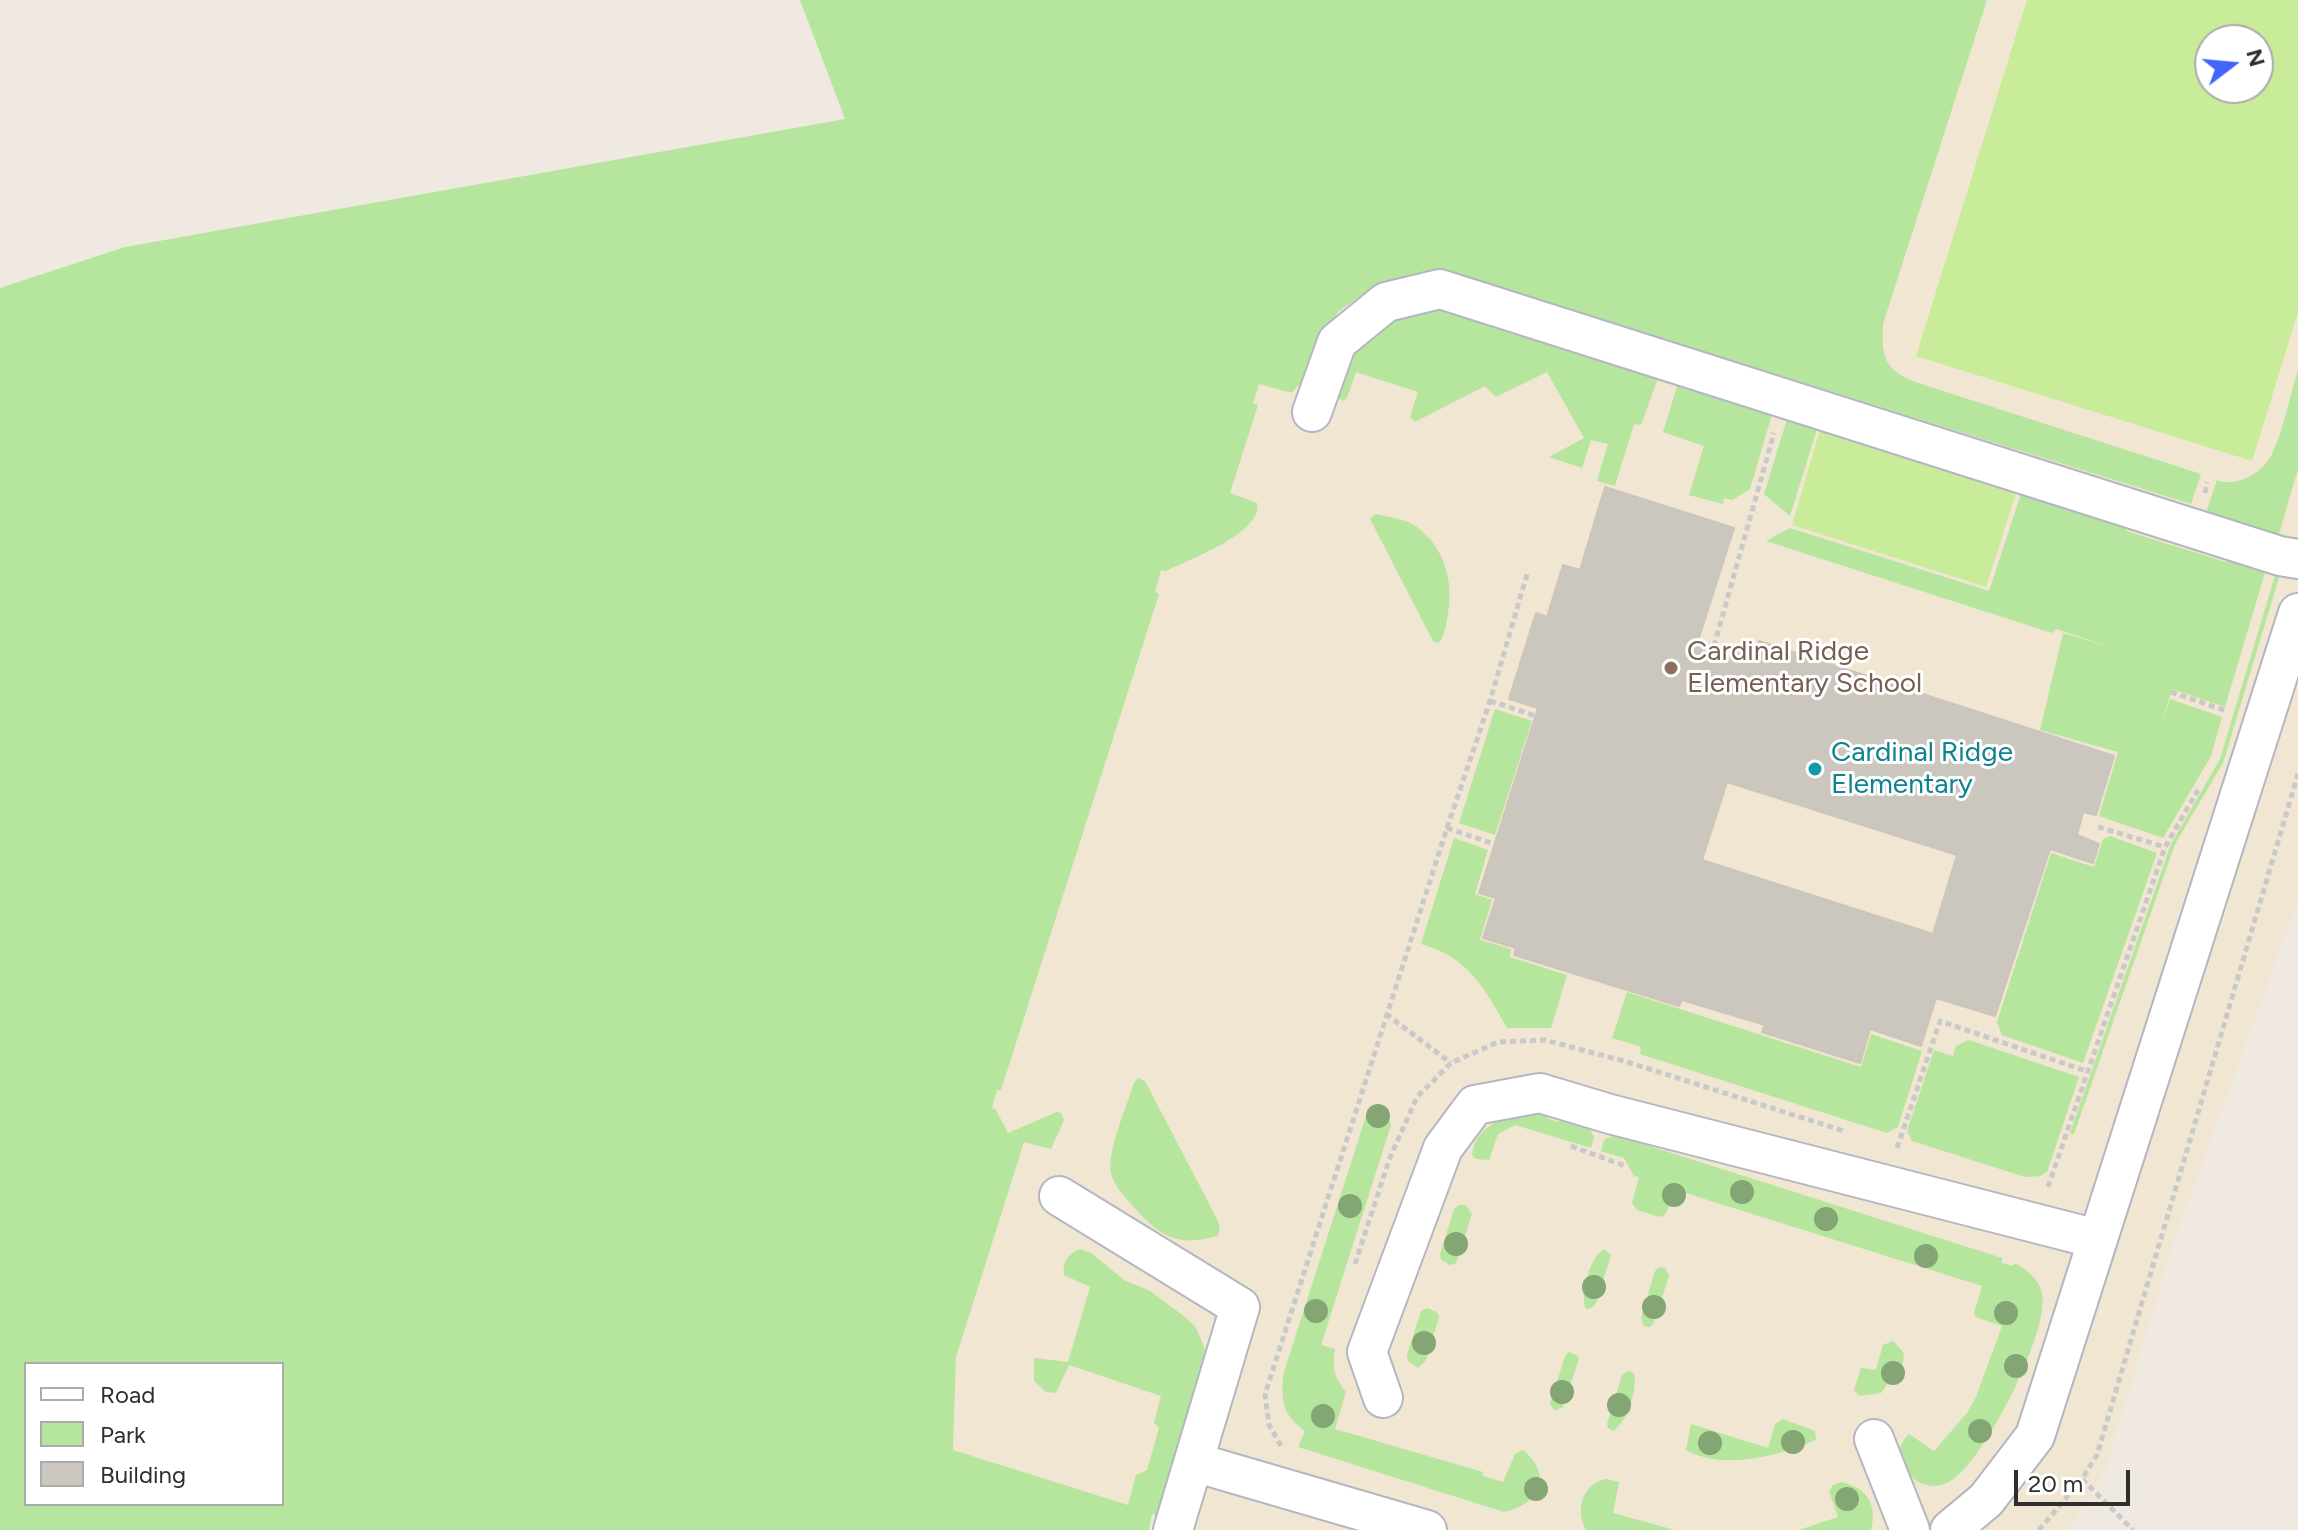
<!DOCTYPE html>
<style>
body{margin:0}
#map{position:relative;width:2298px;height:1530px;overflow:hidden;background:#efe9e1;font-family:Figtree,sans-serif}
canvas{display:block}
.legend{position:absolute;left:24px;top:1362px;width:260px;height:144px;box-sizing:border-box;background:#fff;border:2px solid #ababab;margin:0;padding:10px 14px;list-style:none;font-size:24px;color:#2e2e2e}
.legend li{display:flex;align-items:center;gap:16px;height:40px}
.legend b{width:40px;border:2px solid #ababab}
.north{position:absolute;left:2194px;top:24px;width:80px;height:80px;box-sizing:border-box;background:#fff;border:2px solid #ababab;border-radius:50%;rotate:74deg;font-size:22px;font-weight:700;line-height:32px;text-align:center;color:#2e2e2e}
.north::after{content:'';display:block;margin:auto;width:28px;height:36px;background:#4264fb;clip-path:polygon(50% 0,100% 100%,50% 72%,0 100%)}
.scale{position:absolute;left:2014px;top:1470px;width:116px;height:36px;box-sizing:border-box;border:4px solid #2e2e2e;border-top:0;padding-left:10px;font-size:24px;line-height:28px;white-space:nowrap;color:#2e2e2e;-webkit-text-stroke:6px #fff;paint-order:stroke}
</style>
<div id="map">
<canvas width="2298" height="1530"></canvas>
<ul class="legend">
<li><b style="height:10px;background:#fff"></b>Road</li>
<li><b style="height:22px;background:#b6e59e"></b>Park</li>
<li><b style="height:22px;background:#cbc7bf"></b>Building</li>
</ul>
<div class="north">N</div>
<div class="scale">20 m</div>
</div>
<script>
const context = document.querySelector('canvas').getContext('2d');
context.lineJoin = 'round';
function fillPath(path, color) {
  context.fillStyle = color;
  context.fill(path, 'evenodd');
}
function strokePath(path, color, width, dash) {
  context.strokeStyle = color;
  context.lineWidth = width;
  context.lineCap = dash ? 'butt' : 'round';
  context.setLineDash(dash || []);
  context.stroke(path);
}
function label(font, color, halo, rows, align = 'center') {
  context.font = font + ' Figtree,sans-serif';
  context.lineWidth = 6;
  context.setLineDash([]);
  context.textBaseline = 'middle';
  context.strokeStyle = halo;
  context.fillStyle = color;
  for (const [text, x, y, turn = 0] of rows) {
    context.save();
    context.translate(x, y);
    context.rotate((+turn || 0) * Math.PI / 180);
    context.textAlign = isNaN(turn) ? turn : align;
    if (halo) context.strokeText(text, 0, 0);
    context.fillText(text, 0, 0);
    context.restore();
  }
}
const education = new Path2D(`
 M1969,0H2298V900L2174,1241L2106,1468L2068,1530H1188L1152,1513L953,1450L960,1257L886,1098L1128,436L1307,282ZM2210,40H2258V88H2210Z`);
const green = new Path2D(`
 M800,0H1987L1883,324C1881,355 1884,370 1915,382L2201,474L2191,504L1481,282L1450,275L1385,284L1356,299L1339,311L1322,334L1314,348L1302,387L1297,386L1293,392H1288L1259,384L1253,403L1258,405L1230,493L1257,503C1263,533 1188,560 1166,571L1161,570L1155,592L1159,594L1001,1090H997L992,1108L996,1110L1008,1133L1057,1112L1061,1113L1064,1120L1051,1149L1024,1142L956,1357L953,1450L1128,1505L1136,1475L1147,1470L1159,1428L1154,1423L1161,1396L1069,1365L1056,1393L1046,1392L1034,1381V1358L1068,1362L1090,1287L1064,1275C1062,1262 1068,1254 1080,1249L1091,1253L1124,1280L1150,1291L1185,1317L1195,1326L1205,1349L1202,1380L1161,1517L1152,1514L1149,1530H0V288L125,247L845,119ZM26,1364H282V1504H26Z
 M1436,310L1456,312L1658,378L1641,425L1634,424L1615,486L1597,481L1608,444L1591,440L1582,468L1549,457L1584,438L1547,372L1496,397L1485,386L1415,422L1410,417L1418,392L1356,372L1347,398L1343,401L1337,397C1342,384 1345,366 1352,355C1371,326 1404,315 1436,310Z
 M2298,370V469L2278,537L2206,513L2217,480C2236,488 2262,473 2271,456C2283,433 2290,395 2298,370Z
 M1679,380L1773,411L1750,489L1732,500L1724,498L1723,504L1689,495L1704,446L1663,432Z
 M1788,416L1818,426L1790,516L1764,494Z
 M2022,491L2127,524L2126,531L2226,562L2229,555L2267,566L2225,707L2172,689L2161,724L2170,699L2222,717L2211,756L2163,838L2099,816L2118,752L2040,730L2063,633L2110,647L2056,629L2052,633L1766,541L1790,528L1989,591Z
 M1375,514C1389,517 1406,519 1417,527C1447,550 1454,585 1447,619C1445,628 1444,636 1439,643L1433,641L1370,519Z
 M2277,569L2281,571L2223,763L2175,844L2074,1134L2070,1133L2171,844L2220,759Z
 M1495,709L1532,721L1495,835L1459,823Z
 M2110,836L2157,853L2083,1063L2002,1035L1997,1022L2051,853L2094,867L2103,839Z
 M1454,838L1488,850L1475,894L1492,900L1480,940L1511,949L1510,957L1567,975L1551,1028H1507C1484,987 1468,957 1421,944Z
 M1627,992L1861,1067L1871,1034L1922,1051L1898,1127L1887,1133L1640,1054L1641,1047L1612,1038Z
 M1969,1040L2079,1077L2047,1172L2040,1176L2025,1177L1912,1141L1907,1131L1934,1050L1953,1056L1956,1046Z
 M1138,1078L1145,1081L1218,1221L1220,1230L1217,1236C1175,1248 1159,1235 1131,1204C1124,1196 1113,1184 1111,1173C1107,1150 1127,1106 1134,1083Z
 M1375,1110C1386,1110 1388,1115 1391,1125L1321,1345L1335,1349C1332,1366 1334,1379 1346,1392L1335,1429L1483,1472V1476L1503,1482L1515,1454L1523,1450C1554,1475 1539,1505 1504,1512L1298,1447L1305,1431C1282,1415 1280,1398 1284,1372L1367,1113Z
 M1523,1113L1549,1114L1548,1119L1560,1122L1561,1118L1589,1127L1594,1137L1591,1148L1515,1125L1498,1134L1489,1160L1476,1159L1472,1155C1475,1128 1500,1118 1523,1113Z
 M1615,1135L2002,1258V1263L2013,1266L2015,1263C2027,1270 2039,1278 2042,1294C2050,1331 1983,1464 1949,1482C1919,1498 1882,1459 1909,1434L1934,1451L1967,1413L1976,1397L2002,1326L1976,1317L1974,1313L1982,1286L1676,1190L1665,1215L1659,1217L1637,1210L1632,1203L1639,1177L1634,1176L1624,1158L1601,1151L1604,1140Z
 M1459,1205H1466L1472,1214L1458,1258L1456,1263L1450,1265L1441,1260L1440,1254L1454,1209Z
 M1604,1249L1611,1255L1597,1301L1592,1308L1586,1309C1579,1296 1590,1256 1604,1249Z
 M1660,1267L1665,1268L1669,1276L1654,1322L1650,1327L1644,1326L1641,1318L1655,1271Z
 M1427,1308L1437,1312L1439,1317L1426,1360L1418,1368L1408,1361L1407,1355L1421,1311Z
 M1893,1341L1904,1353L1903,1362L1881,1393L1859,1396L1854,1390L1861,1368L1876,1370L1883,1345Z
 M1569,1352L1576,1355L1579,1359L1563,1407L1555,1411L1550,1404L1565,1356Z
 M1628,1371L1634,1373C1638,1389 1627,1423 1613,1431L1608,1428L1607,1424L1622,1375Z
 M1783,1419L1815,1431L1816,1440C1777,1456 1725,1471 1686,1450L1691,1424L1768,1448L1775,1424Z
 M1606,1479L1619,1482L1613,1513L1675,1530H1586C1575,1510 1582,1484 1606,1479Z
 M1841,1482C1866,1487 1878,1504 1871,1530H1799L1838,1517L1829,1491L1833,1485Z`);
const pitch = new Path2D(`
 M2027,0H2298V312L2252,461L1916,356ZM2210,40H2258V88H2210Z
 M1822,423L2018,487L1986,587L1792,525Z`);
const building = new Path2D(`
 M1605,487L1734,528L1698,641L1753,658L1759,641L2114,756L2096,815L2083,812L2077,835L2099,844L2093,863L2050,849L1995,1016L1936,998L1921,1046L1870,1029L1860,1063L1762,1032L1765,1025L1682,1000L1679,1006L1514,955L1516,948L1483,938L1496,898L1479,893L1538,708L1509,699L1536,613L1547,617L1563,565L1580,570ZM1727,782L1957,855L1933,934L1702,860Z`);
const path = new Path2D(`
 M2205,493L2207,482
 M1714,646L1774,433
 M2171,692L2227,711
 M1490,701L1536,716
 M2098,827L2165,847
 M1447,828L1494,844
 M1386,1014L1451,1063
 M1571,1146L1625,1166
 M1897,1148L1940,1021L2086,1071
 M2048,1187L2165,847L2198,790
 M1355,1264L1389,1160L1417,1097L1451,1063L1498,1042L1545,1040L1624,1061L1844,1131
 M1281,1446L1269,1425L1265,1394L1447,828L1490,701L1528,571
 M2082,1479L2133,1530
 M2039,1530L2082,1479L2097,1455L2298,774`);
const minor = new Path2D(`
 M1312,412L1337,342L1386,302L1440,289L2280,556L2298,559
 M1059,1196L1240,1307L1173,1530
 M1383,1398L1367,1352L1443,1148L1475,1105L1540,1093L1610,1114L2097,1239
 M1874,1439L1910,1530
 M1194,1462L1427,1530
 M1950,1530L1986,1500L2035,1436L2298,613`);
const trees = [
 [1378,1116],
 [1742,1192],
 [1674,1195],
 [1350,1206],
 [1826,1219],
 [1456,1244],
 [1926,1256],
 [1594,1287],
 [1654,1307],
 [1316,1311],
 [2006,1313],
 [1424,1343],
 [2016,1366],
 [1893,1373],
 [1562,1392],
 [1619,1405],
 [1323,1416],
 [1980,1431],
 [1793,1442],
 [1710,1443],
 [1536,1489],
 [1847,1499]
];
const markers = [
 [1671,668,8,"#8d6e63"],
 [1815,769,8,"#0f9aa8"]
];
const educationNames = [
 ["Cardinal Ridge",1687,652],
 ["Elementary School",1687,684]
];
const cultureNames = [
 ["Cardinal Ridge",1831,753],
 ["Elementary",1831,785]
];
fillPath(education, '#f0e6d1');
fillPath(green, '#b6e59e');
fillPath(pitch, '#c9ec9a');
fillPath(building, '#cbc7bf');
strokePath(building, '#cbc5ba', 2);
strokePath(minor, '#b4b7c1', 42);
strokePath(path, '#c9c9c9', 5, [6, 4]);
strokePath(minor, '#fff', 38);
context.fillStyle = '#84a574';
for (const [x, y] of trees) {
  context.beginPath();
  context.arc(x, y, 12, 0, 2 * Math.PI);
  context.fill();
}
for (const [x, y, r, color] of markers) {
  const dot = new Path2D();
  dot.arc(x, y, r, 0, 2 * Math.PI);
  context.fillStyle = color;
  context.fill(dot);
  strokePath(dot, '#fff', 3);
}
label('28px', '#785e54', '#fff', educationNames, 'left');
label('28px', '#0d838f', '#fff', cultureNames, 'left');
</script>
